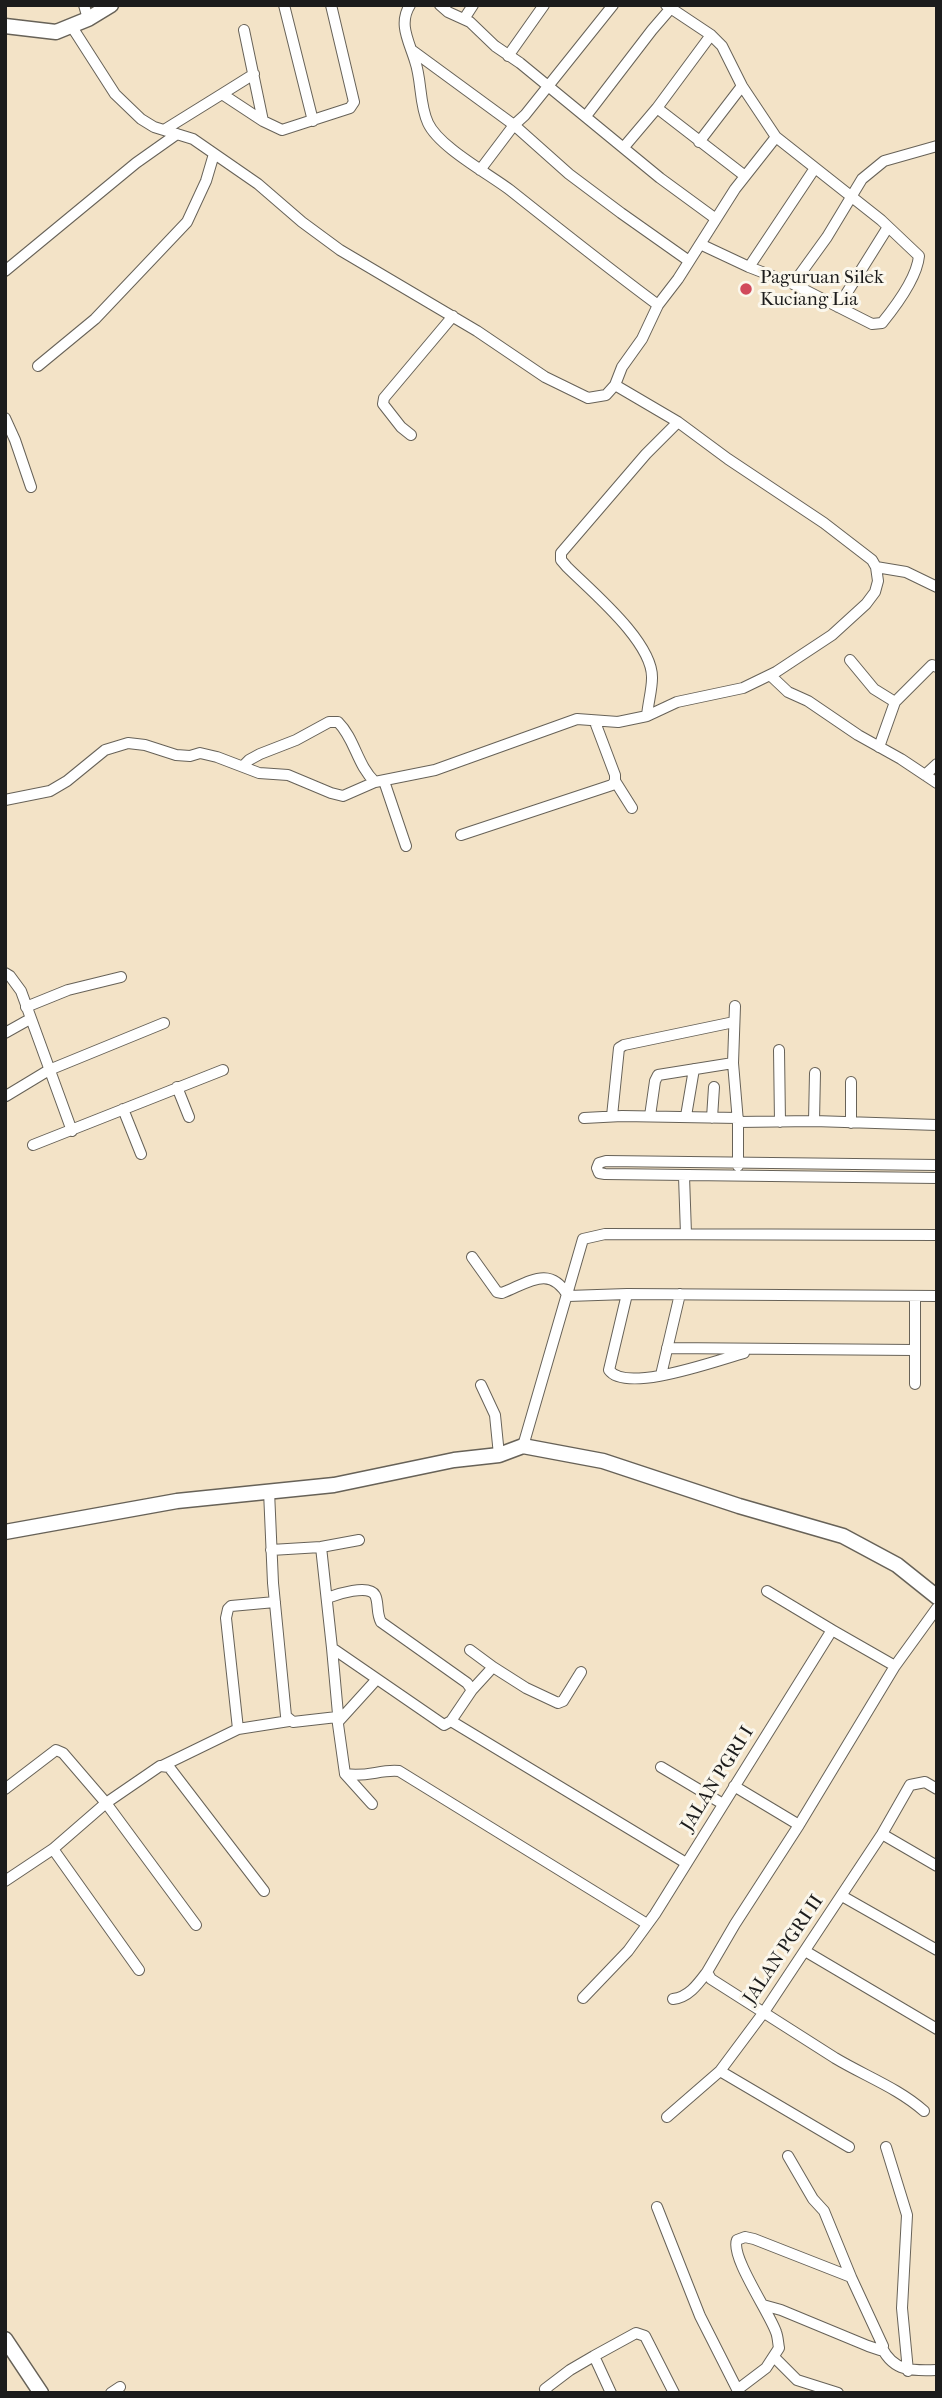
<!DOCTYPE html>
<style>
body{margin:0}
#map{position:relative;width:942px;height:2398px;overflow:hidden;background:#f3e3c7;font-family:"IM FELL French Canon",serif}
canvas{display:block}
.frame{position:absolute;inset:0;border:7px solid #1c1c1c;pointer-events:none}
</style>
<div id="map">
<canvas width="942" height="2398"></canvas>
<div class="frame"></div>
</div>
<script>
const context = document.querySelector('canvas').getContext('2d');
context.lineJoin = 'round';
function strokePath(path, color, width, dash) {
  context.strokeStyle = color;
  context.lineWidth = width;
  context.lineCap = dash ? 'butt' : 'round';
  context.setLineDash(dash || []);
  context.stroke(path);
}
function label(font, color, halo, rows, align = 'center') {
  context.font = font + ' "IM FELL French Canon",serif';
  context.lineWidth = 6;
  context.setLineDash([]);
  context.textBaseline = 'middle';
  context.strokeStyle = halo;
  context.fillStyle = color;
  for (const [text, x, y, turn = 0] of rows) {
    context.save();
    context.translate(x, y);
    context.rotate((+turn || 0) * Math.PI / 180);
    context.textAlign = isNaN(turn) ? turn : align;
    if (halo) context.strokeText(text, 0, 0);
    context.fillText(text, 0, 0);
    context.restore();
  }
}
const street = new Path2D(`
 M84,5L88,19
 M284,5L313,121
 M410,5C398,24 409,41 415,61C422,81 419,104 428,123C439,147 489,174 510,190C559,229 608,268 658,305
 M440,5L448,12L470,22L495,46L520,63L660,178L716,219
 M666,5L711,35L722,46L742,86L776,137L881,220L919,256C917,277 895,307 882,323L872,324L793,284L749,267L700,244
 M464,19L473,5
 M72,27L115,94L141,119L154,127L193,139L258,184L302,222L340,250L477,331L545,377L588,398L606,395L615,385
 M244,30L263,121
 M711,35L657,108L745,176
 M413,51L514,125L569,174L621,213L689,261
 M508,56L544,5
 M222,94L254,74
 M586,116L652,30L671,8
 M164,130L222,94L263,121L282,130L350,108L354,102L331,5
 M699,142L742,86
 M624,147L657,108
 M480,170L514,125L525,115L613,5
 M749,267L815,168
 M5,271L136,163L177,134
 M793,284L827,237L862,179L884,161L937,146
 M838,307L888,227
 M38,366L95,319L187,222L206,181L214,154
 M5,418L15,440L31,487
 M411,435L401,427L383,404L384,398L453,316
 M876,567L906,572L937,587
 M850,660L874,689L895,702
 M770,675L788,692L808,701L858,735L901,759L937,783
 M647,716C648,703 652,690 652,678C653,642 591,591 567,567L561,560V553L646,454L678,422
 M879,747L895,702L932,665L937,667
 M243,766L249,760L260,754L296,740L329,722H338C355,739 357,765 375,782
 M925,775L937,764
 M384,781L406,846
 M615,781L632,808
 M5,800L50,791L67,781L105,750L128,743L145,745L176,755L190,756L200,753L217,757L259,773L288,775L331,793L343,796L375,782L435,770L577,719L618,722L647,716L677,702L743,688L776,672L832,635L866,604L875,592L878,581L876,567L872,560L824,523L728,459L678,422L615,385L622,367L642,339L658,305L678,279L735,189L776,137
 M461,835L612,785L615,781V775L595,722
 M5,973L10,976L21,991L72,1131
 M735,1006L733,1063L738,1122V1166
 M26,1007L68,990L121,977
 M5,1033L30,1019
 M779,1050L780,1122
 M851,1082V1123
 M177,1087L189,1117
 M6,1096L49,1070L164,1023
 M123,1109L141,1154
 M612,1116L619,1048L624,1045L734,1022
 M650,1116L655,1081L658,1075L733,1063
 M686,1116L694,1069
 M584,1118L622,1116L738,1118
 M712,1118L714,1087
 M814,1121L815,1073
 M738,1122L814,1121L937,1125
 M33,1145L223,1070
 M937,1165L606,1161L599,1163L597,1168L599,1173L605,1174L937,1178
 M684,1176L686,1234
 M472,1257L497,1292L502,1293C528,1283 550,1264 568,1296
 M627,1294L609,1370C626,1394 718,1360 744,1353
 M568,1296L627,1294L937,1296
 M915,1297V1384
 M667,1348L914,1350
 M661,1375L680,1294
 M481,1385L495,1415L499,1455
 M523,1446L583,1239L605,1234L937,1235
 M269,1491L273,1583L286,1716L293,1722L337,1717L338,1714L332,1648
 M321,1547L332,1648L444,1725L451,1721L472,1690L467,1683L381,1622C376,1613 379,1602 375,1595C369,1584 337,1594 327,1598
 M271,1550L321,1547L359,1540
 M767,1591L832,1630
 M470,1650L493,1667
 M472,1690L493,1667L526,1688L558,1703L563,1701L581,1672
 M337,1717L345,1774L372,1804
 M451,1721L686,1863
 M338,1722L377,1679
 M238,1729L226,1618L228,1609L231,1606L275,1602
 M162,1766L238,1729L289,1721
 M661,1767L723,1804
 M345,1774C367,1778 380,1769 399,1771L647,1924
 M734,1786L799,1825L735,1924L707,1972L711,1979C752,2005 794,2032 835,2058C865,2076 898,2088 924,2111
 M5,1789L56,1750L63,1753L106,1803L196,1925
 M799,1825L895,1666L937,1608
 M882,1834L937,1866
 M53,1849L139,1970
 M5,1881L53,1849L106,1803L160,1766L169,1767L264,1891
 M842,1896L937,1950
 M805,1951L937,2029
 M583,1998L628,1951L655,1914L832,1630L895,1666
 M673,1999C689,1997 698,1984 707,1972
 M720,2071L849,2147
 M667,2117L720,2071L764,2012L882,1834L910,1785L925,1782L937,1789
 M886,2147L907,2215L902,2308L908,2371
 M788,2156L813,2199L824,2211L851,2277
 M657,2207L700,2316L739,2393
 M882,2348C894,2372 913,2371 937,2370
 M774,2357L797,2380L838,2393
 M737,2390L766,2368L779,2348C778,2343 778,2337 776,2332C769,2312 730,2256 737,2240L745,2237L754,2239L851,2277L883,2346L880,2350L868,2346L781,2310L763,2305
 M111,2393L120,2387
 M547,2393L545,2389L570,2370L594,2356
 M611,2393L594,2356L636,2333L645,2336L674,2393`);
const secondary = new Path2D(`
 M5,26L56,32L88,19L111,5
 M5,1532L177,1501L334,1485L454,1460L499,1455L523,1446L603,1461L739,1506L843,1536L897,1565L937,1597
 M5,2339L41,2393`);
const markers = [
 [746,289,7,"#d1495b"]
];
const poiNames = [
 ["Paguruan Silek",760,278],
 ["Kuciang Lia",760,300]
];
const streetNames = [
 ["JALAN PGRI I",718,1779,-58],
 ["JALAN PGRI II",784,1950,-56]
];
strokePath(street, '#676258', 12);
strokePath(secondary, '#676258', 17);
strokePath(street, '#fff', 10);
strokePath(secondary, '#fff', 14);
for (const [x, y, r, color] of markers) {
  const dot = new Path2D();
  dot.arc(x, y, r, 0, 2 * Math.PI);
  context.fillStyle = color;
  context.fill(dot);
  strokePath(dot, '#fbf7ec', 2.5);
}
label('19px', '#1c1c1c', '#fbf7ec', poiNames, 'left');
label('19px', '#1c1c1c', '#fbf7ec', streetNames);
</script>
